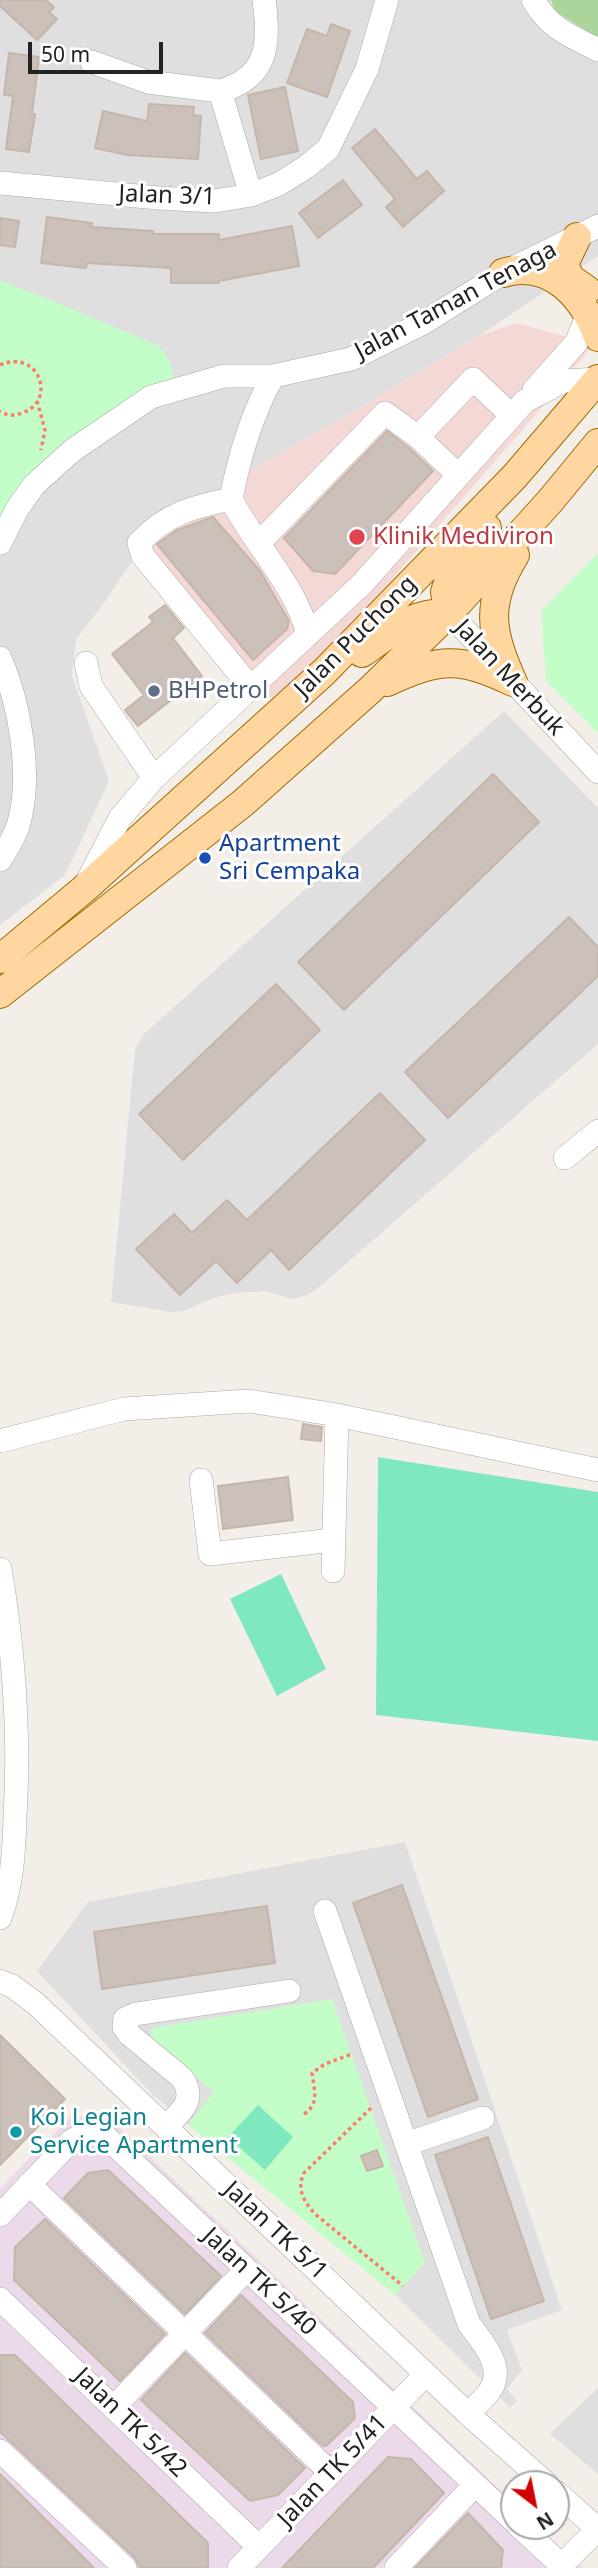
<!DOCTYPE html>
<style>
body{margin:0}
#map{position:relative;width:598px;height:2568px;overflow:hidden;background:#f3efe8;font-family:"Noto Sans",sans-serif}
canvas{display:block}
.north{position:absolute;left:500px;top:2470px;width:70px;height:70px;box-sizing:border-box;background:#fff;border:2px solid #a7a7a7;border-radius:50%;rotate:148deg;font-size:19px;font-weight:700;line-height:28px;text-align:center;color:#222}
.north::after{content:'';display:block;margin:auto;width:24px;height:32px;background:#d30001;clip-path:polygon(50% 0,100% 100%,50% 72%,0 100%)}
.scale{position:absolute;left:28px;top:42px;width:135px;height:32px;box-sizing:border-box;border:4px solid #222;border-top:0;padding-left:9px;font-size:21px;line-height:24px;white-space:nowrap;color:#222;-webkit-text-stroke:5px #fff;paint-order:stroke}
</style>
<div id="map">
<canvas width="598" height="2568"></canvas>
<div class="north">N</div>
<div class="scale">50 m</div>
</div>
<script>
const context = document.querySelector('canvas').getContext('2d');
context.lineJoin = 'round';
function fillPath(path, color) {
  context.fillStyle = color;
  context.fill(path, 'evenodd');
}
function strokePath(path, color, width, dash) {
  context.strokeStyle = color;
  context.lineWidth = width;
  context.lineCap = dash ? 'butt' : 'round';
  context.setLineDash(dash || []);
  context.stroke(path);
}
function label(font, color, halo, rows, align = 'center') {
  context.font = font + ' "Noto Sans",sans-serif';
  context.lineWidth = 6;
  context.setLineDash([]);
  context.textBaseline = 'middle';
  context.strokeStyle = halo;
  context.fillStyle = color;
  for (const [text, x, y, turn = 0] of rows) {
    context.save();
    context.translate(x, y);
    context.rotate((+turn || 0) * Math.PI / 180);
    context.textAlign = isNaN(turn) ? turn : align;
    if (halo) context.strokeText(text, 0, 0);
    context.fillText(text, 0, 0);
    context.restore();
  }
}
const residential = new Path2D(`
 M0,0H598V256L479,336L362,407L234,480L143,545L101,607L76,639L72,676L109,781L65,875L0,925Z
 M504,711L598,808V1044L316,1290L305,1296L293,1299L265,1291L236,1293L213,1298L184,1311L171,1312L111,1302L135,1049L144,1034Z
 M405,1842L562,2310L507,2330L522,2370L507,2389L517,2401L510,2408L395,2295L152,2094L37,1971L88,1902Z
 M598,2388V2474L550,2434Z`);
const commercial = new Path2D(`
 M516,323L594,344L544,405L391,580L275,702L143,545L234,480L362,407L479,336Z`);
const industrial = new Path2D(`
 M107,2116L514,2503V2526H538L583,2568H0V2188L70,2117Z`);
const forest = new Path2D(`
 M551,0H598V38L555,11Z`);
const park = new Path2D(`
 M0,281L33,293L157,345C168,356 173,364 173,380C110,416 28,450 0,522Z
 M598,553V732H597L546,681L541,611Z
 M332,1999L425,2263L395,2295L188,2125L214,2092L151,2038L152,2028Z`);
const pitch = new Path2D(`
 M378,1457L598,1492V1741L376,1715Z
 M281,1574L326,1669L277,1696L230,1599Z
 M258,2105L293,2137L265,2170L228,2137Z`);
const building = new Path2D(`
 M0,0H46L54,7L49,12L57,19L37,40L0,6Z
 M331,24L350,31L327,97L287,83L307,29L327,36Z
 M9,53L39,57L32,114H35L29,152L6,149L13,96L4,95Z
 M285,87L298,151L261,159L248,95Z
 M149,104L194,107L193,115L201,116L198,159L127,155L95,148L103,111L147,121Z
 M375,129L417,179L427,171L444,191L403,227L386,207L395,199L352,148Z
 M343,180L362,205L318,238L299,213Z
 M47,217L92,223L91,227L153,231V234H219V240L292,226L299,266L219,281V283H171V268L87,263L86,268L41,263Z
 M0,218L19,221L15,247L0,245Z
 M387,431L409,448L433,471L335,574L313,571L284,538Z
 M213,517L260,571L289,621L287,629L253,660L157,544L177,530Z
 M165,605L184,628L173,638L202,676L138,726L125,710L144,695L112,654L153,622L149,617Z
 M493,774L539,822L344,1010L298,962Z
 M569,917L598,947V976L448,1118L405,1072Z
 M276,984L320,1030L183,1160L139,1114Z
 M380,1093L425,1140L289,1270L271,1250L237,1283L216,1261L180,1295L136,1249L174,1214L192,1233L227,1200L247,1220Z
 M303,1424L322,1427L321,1441L301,1439Z
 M288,1477L293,1520L223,1529L218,1486Z
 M402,1885L478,2099L428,2117L353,1903Z
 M267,1906L275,1963L102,1989L94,1932Z
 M0,2035L65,2099L0,2165Z
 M488,2137L544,2301L491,2319L435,2155Z
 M377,2150L383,2166L367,2171L361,2156Z
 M108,2170L221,2276L185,2314L64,2198L88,2173Z
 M45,2219L165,2334L120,2381L14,2280L15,2247Z
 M241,2295L353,2402L355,2418L326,2446H323L205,2333Z
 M185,2353L305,2468L278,2495L250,2501L141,2400Z
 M0,2355H15L208,2543V2568H140L135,2558L0,2432Z
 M388,2457L411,2459L444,2493L373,2568H282Z
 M0,2474L94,2568H0Z
 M468,2513L503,2550L501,2568H415Z`);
const path = new Path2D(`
 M0,365C40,348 57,402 22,413C14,416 7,416 0,411
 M37,401L45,430L41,450
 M371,2108L304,2173C296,2190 304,2201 315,2214L403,2286
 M304,2114C320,2104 314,2089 312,2073L325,2064L352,2054`);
const minor = new Path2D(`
 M533,0C550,29 569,35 598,50
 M92,62L148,82L220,91C269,78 270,42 264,0
 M220,91L251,195
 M0,183L158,198L215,201L251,195L279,184L306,167L328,149L367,69L387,0
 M273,376C252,414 239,457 231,499C253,543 297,587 308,635
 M534,390L576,343L589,312
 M418,437L473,379L511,415
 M231,499C194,507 166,513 139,543L143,556L251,688
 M0,543L17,509L34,485L73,450L151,397L224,376H273L351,359L423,323L503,273L598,226
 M259,543L385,413L418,437L458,475
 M449,613L598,772
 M0,658C20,704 33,777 18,826C14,837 7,849 0,860
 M86,663L91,686L154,778
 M85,886L120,818L154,778L362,584L525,401L564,381L598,379
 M565,1158L598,1131
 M0,1441L124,1409L249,1401L337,1415L598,1470
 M201,1480L210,1554L333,1540
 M0,1569C14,1651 20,1734 15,1818C14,1852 12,1886 0,1918
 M333,1571L337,1415
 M325,1911L469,2324C482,2342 505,2366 491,2389C486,2398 475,2406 468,2414
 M0,1981L12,1986L35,2003L468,2414L547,2484
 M166,2127C181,2111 197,2101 182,2078L130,2035L124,2027L125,2019L136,2014L289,1991
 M406,2144L483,2118
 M29,2184L331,2473
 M0,2215L71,2141C83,2133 92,2134 106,2137L514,2521
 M0,2299L259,2547
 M114,2407L246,2270
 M0,2451L125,2568
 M556,2492L598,2529
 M519,2526L561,2565
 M239,2568L426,2374
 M396,2568L475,2485
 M559,2568L598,2529`);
const major = new Path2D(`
 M577,237L564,264L570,278L587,290
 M503,273C550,259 583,296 598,337
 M449,613L445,592L451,574L487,528
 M362,653C393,632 409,612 449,613
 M387,682C442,657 459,657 513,682
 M513,682C490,633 485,603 515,555
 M0,959L84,889L324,672L515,476L598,379
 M0,994L243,803L370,690L449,613L551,500L598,443`);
const markers = [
 [357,537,9,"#e0444e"],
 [154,691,7,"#5c6f8a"],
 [205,858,7,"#1a4fb4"],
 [16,2132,7,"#0f9aa8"]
];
const streetNames = [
 ["Jalan 3/1",167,196,2],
 ["Jalan Taman Tenaga",456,301,-28],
 ["Jalan Puchong",356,637,-45],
 ["Jalan Merbuk",509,678,47],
 ["Jalan TK 5/1",275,2231,43],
 ["Jalan TK 5/40",259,2282,43],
 ["Jalan TK 5/42",130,2423,44],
 ["Jalan TK 5/41",333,2471,-46]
];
const healthNames = [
 ["Klinik Mediviron",373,537]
];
const serviceNames = [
 ["BHPetrol",168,691]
];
const transitNames = [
 ["Apartment",219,844],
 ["Sri Cempaka",219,872]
];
const cultureNames = [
 ["Koi Legian",30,2118],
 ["Service Apartment",30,2146]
];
fillPath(residential, '#e0dfdf');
fillPath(commercial, '#f4d8d6');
fillPath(industrial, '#ecd9e9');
fillPath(forest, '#abd599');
fillPath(park, '#c3fec8');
fillPath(pitch, '#80e8bf');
fillPath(building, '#cbc1ba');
strokePath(building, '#c6b5a9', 2);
strokePath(minor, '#a9a9a9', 24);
strokePath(major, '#9f6a00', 30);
strokePath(path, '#ff7b6c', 3.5, [3.5, 3.5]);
strokePath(minor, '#fff', 23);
strokePath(major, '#ffd6a0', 28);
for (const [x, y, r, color] of markers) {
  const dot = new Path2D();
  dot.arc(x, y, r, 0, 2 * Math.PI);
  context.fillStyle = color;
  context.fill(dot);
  strokePath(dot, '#fff', 2.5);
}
label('24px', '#222', '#fff', streetNames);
label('24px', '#be3a42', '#fff', healthNames, 'left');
label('24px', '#4e5e75', '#fff', serviceNames, 'left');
label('24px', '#164399', '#fff', transitNames, 'left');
label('24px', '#0d838f', '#fff', cultureNames, 'left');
</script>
